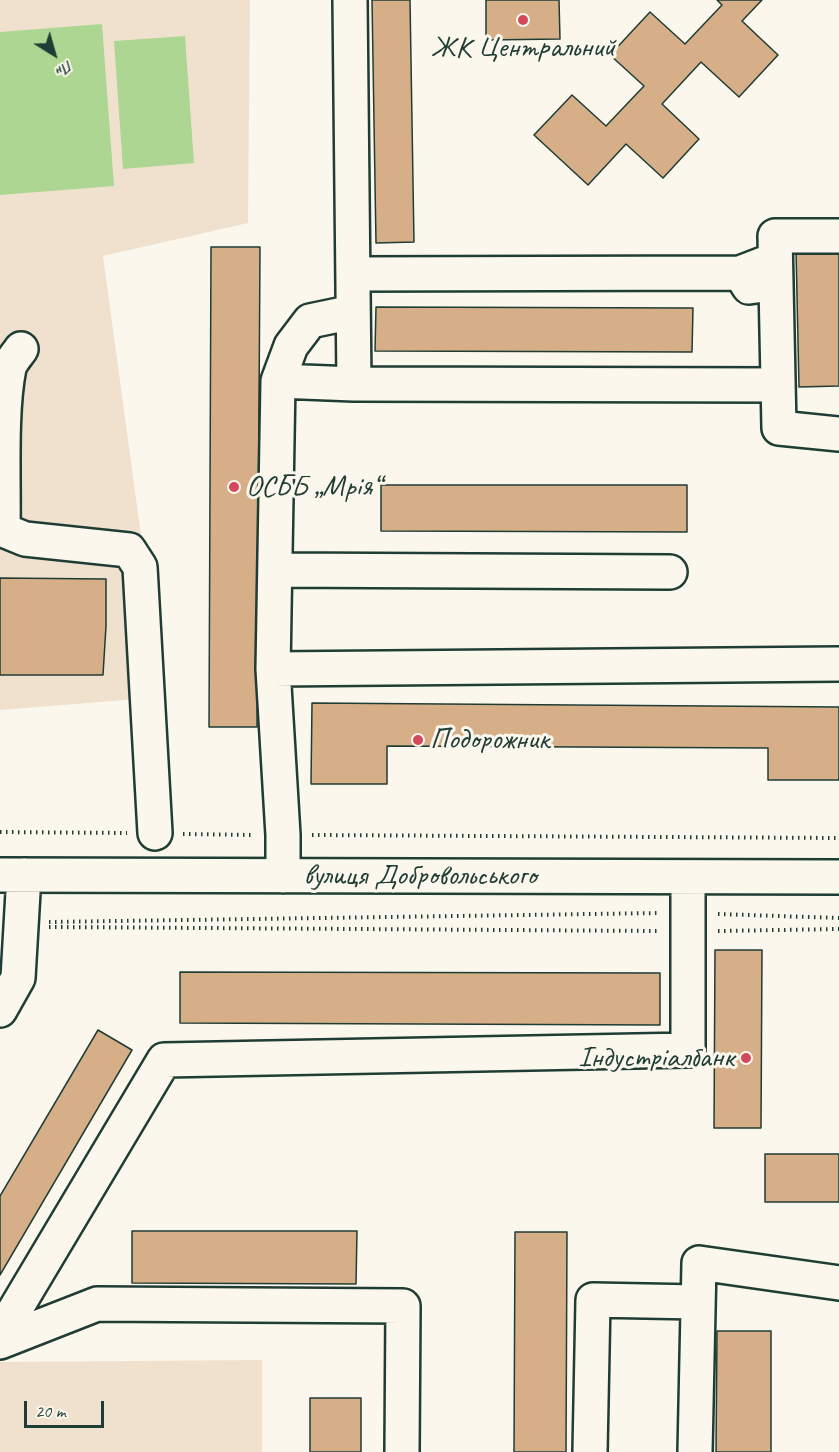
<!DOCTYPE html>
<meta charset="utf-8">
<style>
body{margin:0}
#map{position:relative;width:839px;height:1452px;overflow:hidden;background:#fbf7ec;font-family:Caveat,sans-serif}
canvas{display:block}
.north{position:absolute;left:24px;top:24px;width:60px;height:60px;-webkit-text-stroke:4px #fbf7ec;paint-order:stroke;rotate:143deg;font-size:16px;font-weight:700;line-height:24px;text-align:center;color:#1f3d34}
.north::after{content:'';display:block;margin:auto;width:21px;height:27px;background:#1f3d34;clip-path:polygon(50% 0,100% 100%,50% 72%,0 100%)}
.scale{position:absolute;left:24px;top:1401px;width:80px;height:27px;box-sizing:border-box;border:3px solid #1f3d34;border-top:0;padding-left:8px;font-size:18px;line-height:21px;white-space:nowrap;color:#1f3d34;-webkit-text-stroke:4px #fbf7ec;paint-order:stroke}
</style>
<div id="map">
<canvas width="839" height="1452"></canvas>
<div class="north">Пн</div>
<div class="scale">20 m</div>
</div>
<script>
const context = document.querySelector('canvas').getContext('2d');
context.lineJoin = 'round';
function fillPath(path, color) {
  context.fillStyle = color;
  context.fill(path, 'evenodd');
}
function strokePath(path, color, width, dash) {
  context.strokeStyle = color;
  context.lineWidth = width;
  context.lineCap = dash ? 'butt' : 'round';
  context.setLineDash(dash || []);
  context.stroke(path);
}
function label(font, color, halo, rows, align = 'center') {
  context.font = font + ' Caveat,sans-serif';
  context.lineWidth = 6;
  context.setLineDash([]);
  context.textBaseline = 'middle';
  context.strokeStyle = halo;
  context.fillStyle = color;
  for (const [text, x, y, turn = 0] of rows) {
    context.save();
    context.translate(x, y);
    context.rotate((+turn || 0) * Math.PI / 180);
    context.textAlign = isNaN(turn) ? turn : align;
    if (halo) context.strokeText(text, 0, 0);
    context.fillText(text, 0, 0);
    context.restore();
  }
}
const built = new Path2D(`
 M0,0H250L248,223L103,256L163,697L0,710Z
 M262,1360V1452H0V1362Z`);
const green = new Path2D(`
 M102,24L114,186L0,195V32Z
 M185,36L194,163L123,169L114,41Z`);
const building = new Path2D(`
 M372,0H410L414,242L376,243Z
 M486,0H559L560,39L486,40Z
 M717,0H762L742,21L778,55L739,97L701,62L662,104L699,139L663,178L626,144L588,185L534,135L572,95L606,126L644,86L610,55L650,12L685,44L722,5Z
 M211,247H260L257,727H209Z
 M839,249V386L799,387L796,250Z
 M376,307L693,308L692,352L375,351Z
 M381,485H687V532L381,531Z
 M0,578L106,579V626L103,675H0Z
 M312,703L839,707V780H768V748L387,746V784H311Z
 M715,950H762L761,1128H714Z
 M180,972L660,973V1025L180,1023Z
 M98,1030L132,1050L0,1275V1196Z
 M765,1154H839V1202H765Z
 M132,1231H357L356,1284L132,1283Z
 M515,1232H567L566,1452H514Z
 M717,1331H771V1452H716Z
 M310,1398H361V1452H310Z`);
const path = new Path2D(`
 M0,832L127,833
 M183,834L253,835
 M312,835L839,838
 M718,914L839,918
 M49,922L659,913
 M49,927L659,931
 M718,931L839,929`);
const minor = new Path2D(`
 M350,0L354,384
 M839,236H775L779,428L839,434
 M353,274L740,273L749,287L764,285L776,280L766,263L740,273
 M21,349C17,355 11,361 9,368C0,412 4,483 3,530L25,539L129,550L140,567L155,833
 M278,381L291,346L310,321L353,312
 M275,570L670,572
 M273,669L839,664
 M0,875L839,877
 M283,876V835L273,669L278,381L354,384L778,385
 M0,1010L18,978L24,875
 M0,1335L164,1060L688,1050V877
 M0,1342L97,1304L403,1306L402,1452
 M590,1452L593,1300L698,1302
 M695,1452L699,1263L839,1283`);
const markers = [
 [523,20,6,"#d1495b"],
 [234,487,6,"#d1495b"],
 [418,740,6,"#d1495b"],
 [746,1058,6,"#d1495b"]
];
const poiNames = [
 ["ЖК Центральний",523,48,"center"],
 ["ОСББ „Мрія“",246,487],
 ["Подорожник",430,740],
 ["Індустріалбанк",734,1058,"right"]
];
const streetNames = [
 ["вулиця Добровольського",420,876]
];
fillPath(built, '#f0e1ce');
fillPath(green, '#aed693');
fillPath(building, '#d6af88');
strokePath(building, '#1f3d34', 1.5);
strokePath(minor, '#1f3d34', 38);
strokePath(path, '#1f3d34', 4, [1.5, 4.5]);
strokePath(minor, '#fbf7ec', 33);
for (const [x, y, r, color] of markers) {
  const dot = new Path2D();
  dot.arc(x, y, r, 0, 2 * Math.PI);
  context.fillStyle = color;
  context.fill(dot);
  strokePath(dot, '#fbf7ec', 2);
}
label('30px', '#1f3d34', '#fbf7ec', poiNames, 'left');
label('30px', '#1f3d34', '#fbf7ec', streetNames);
</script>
